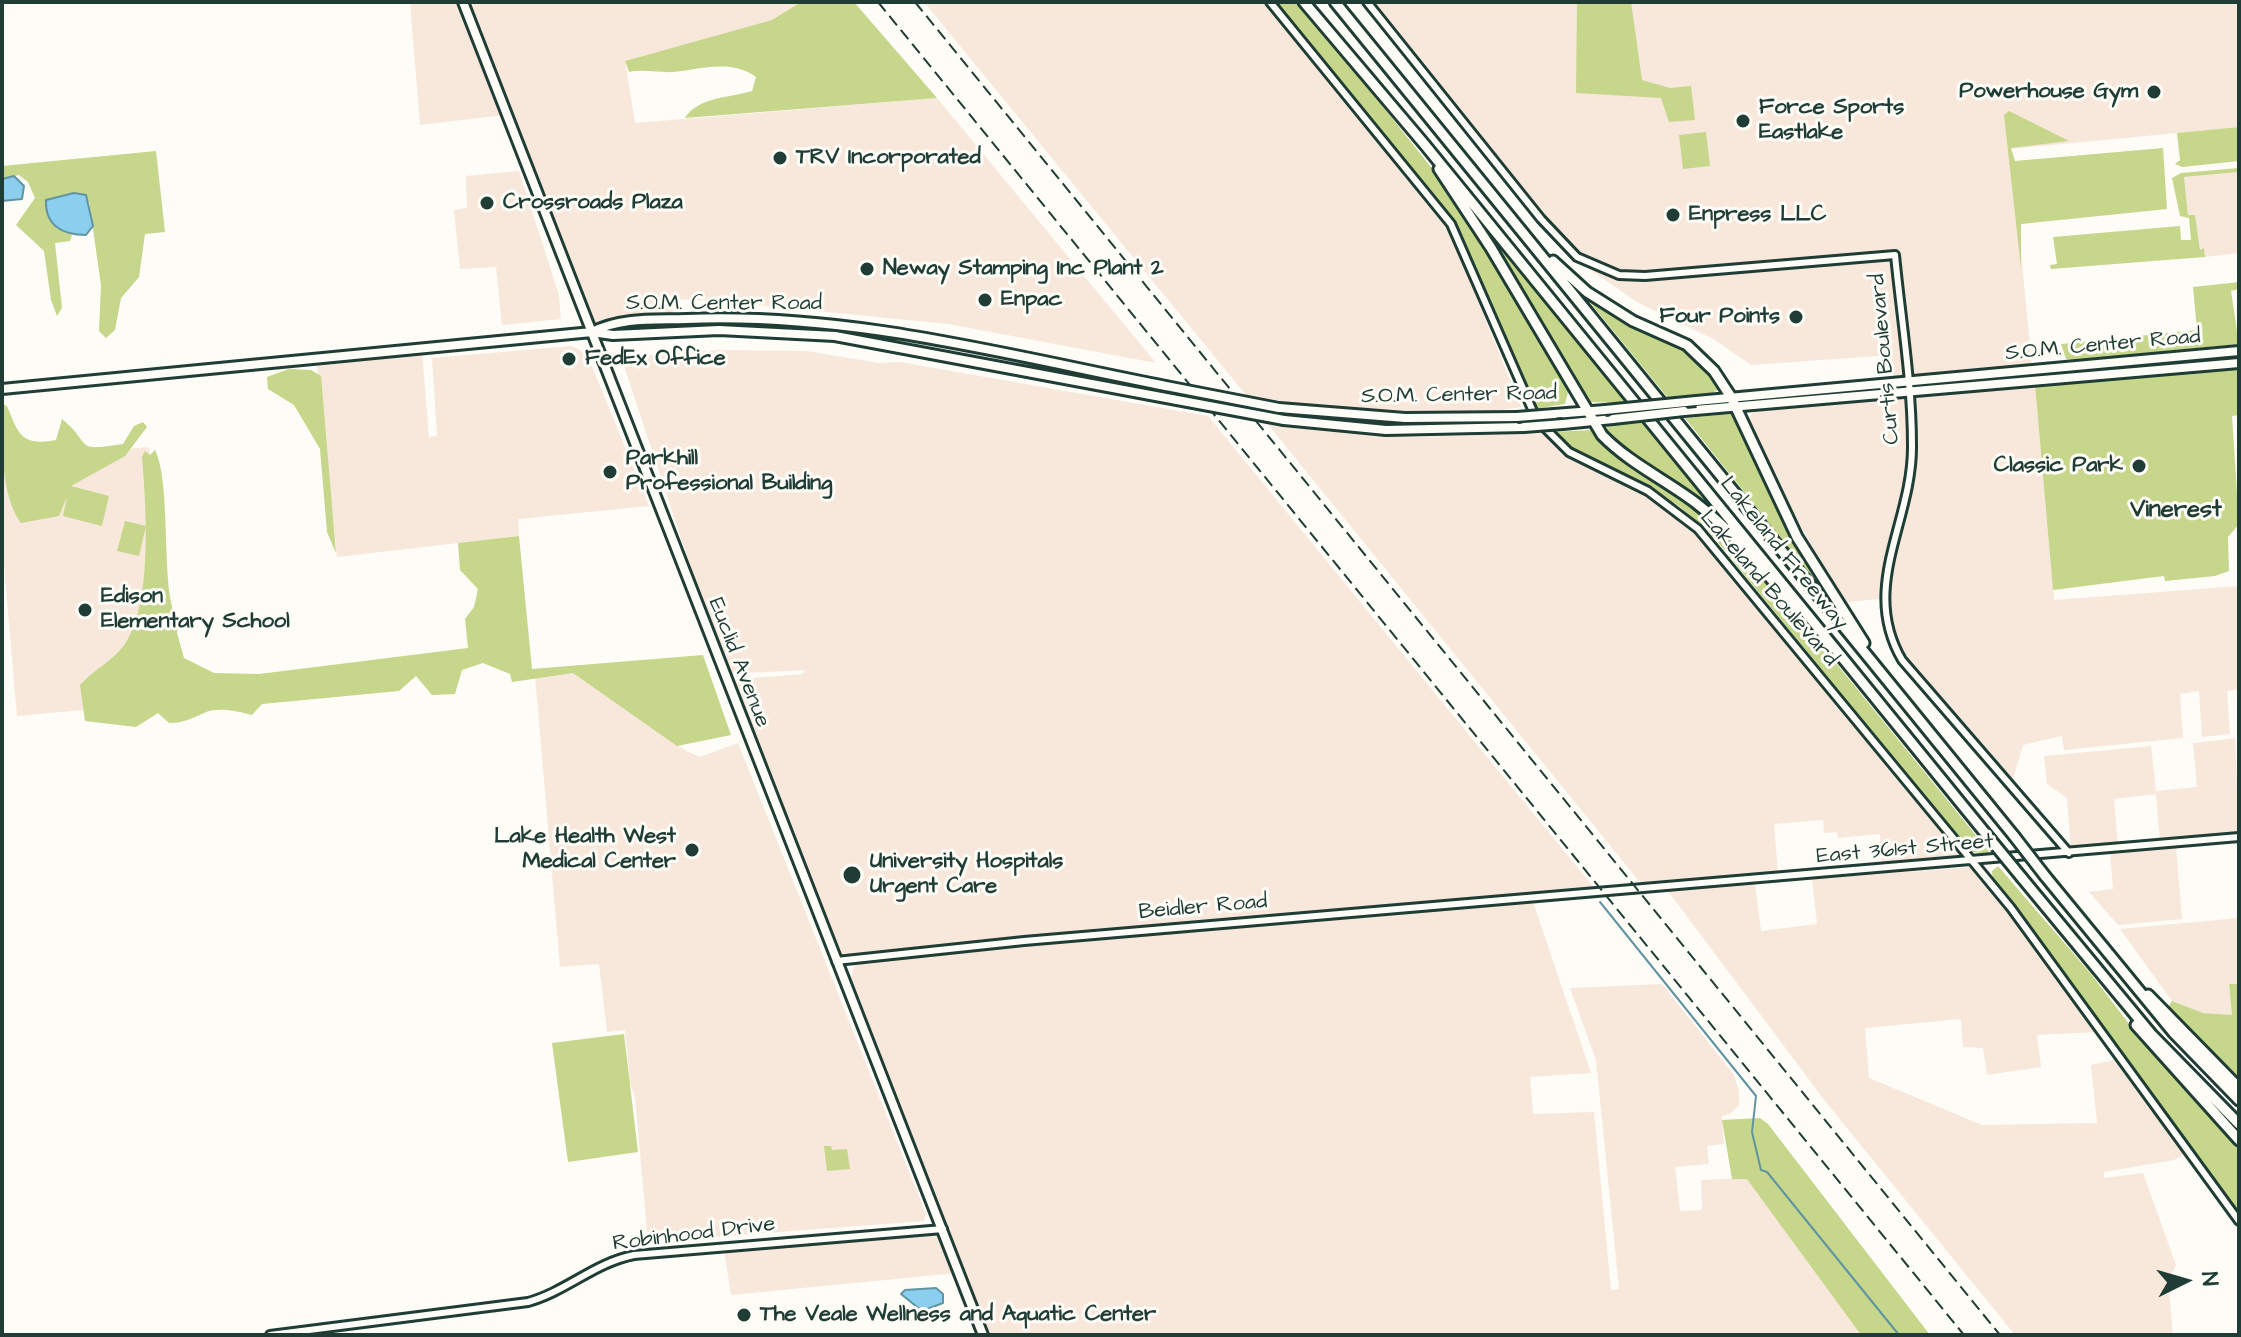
<!DOCTYPE html>
<style>
body{margin:0}
#map{position:relative;width:2241px;height:1337px;overflow:hidden;background:#fdfcf7;font-family:"Architects Daughter",sans-serif}
canvas{display:block}
.frame{position:absolute;inset:0;border:4px solid #1f3d34;pointer-events:none}
.north{position:absolute;left:2145px;top:1241px;width:80px;height:80px;-webkit-text-stroke:6px #fdfcf7;paint-order:stroke;rotate:85deg;font-size:22px;font-weight:700;line-height:32px;text-align:center;color:#1f3d34}
.north::after{content:'';display:block;margin:auto;width:28px;height:36px;background:#1f3d34;clip-path:polygon(50% 0,100% 100%,50% 72%,0 100%)}
</style>
<div id="map">
<canvas width="2241" height="1337"></canvas>
<div class="frame"></div>
<div class="north">N</div>
</div>
<script>
const context = document.querySelector('canvas').getContext('2d');
context.lineJoin = 'round';
function fillPath(path, color) {
  context.fillStyle = color;
  context.fill(path, 'evenodd');
}
function strokePath(path, color, width, dash) {
  context.strokeStyle = color;
  context.lineWidth = width;
  context.lineCap = dash ? 'butt' : 'round';
  context.setLineDash(dash || []);
  context.stroke(path);
}
function label(font, color, halo, rows, align = 'center') {
  context.font = font + ' "Architects Daughter",sans-serif';
  context.lineWidth = 6;
  context.setLineDash([]);
  context.textBaseline = 'middle';
  context.strokeStyle = halo;
  context.fillStyle = color;
  for (const [text, x, y, turn = 0] of rows) {
    context.save();
    context.translate(x, y);
    context.rotate((+turn || 0) * Math.PI / 180);
    context.textAlign = isNaN(turn) ? turn : align;
    if (halo) context.strokeText(text, 0, 0);
    context.fillText(text, 0, 0);
    context.restore();
  }
}
const built = new Path2D(`
 M410,2H461L504,115L420,125Z
 M467,2H801L773,20L625,61L635,123L937,98L1156,363L948,324L717,301L670,299L674,316L612,320L592,329Z
 M924,2H1265L1447,225L1521,407L1495,411L1396,413L1321,408L1246,395Z
 M1359,2H2239V127L2011,149L2032,366L1894,380L1891,355L1751,365L1715,340L1637,302L1563,251Z
 M519,171L559,295L561,319L502,325L496,267L460,269L454,210L467,208L466,176Z
 M2239,172V253L2205,257L2204,248L2200,250L2195,215H2188L2184,177Z
 M572,346L587,354L649,506L518,519L519,536L337,557L317,363L422,352L429,437L437,436L432,358Z
 M719,350L807,351L879,363L900,362L1208,416L1596,890L1218,921L838,958L728,680L803,674L805,670L726,674L621,357Z
 M2035,385L2054,600L2239,586V689L2227,691L2230,734L2202,737L2199,691L2180,694L2183,738L2064,750L2062,736L2023,745L2013,779L1904,660L1889,630L1886,590L1913,462H1908L1880,599L1847,602L1838,599L1747,421L1755,409Z
 M1266,422L1414,437L1541,433L1586,466L1647,495L1702,540L1966,860L1882,868L1880,834L1838,838L1837,832L1824,833L1823,820L1774,824L1778,874L1643,886Z
 M149,447L171,702L17,716L2,542V460Z
 M573,673L686,751L700,757L738,743L926,1214L924,1221L648,1242L635,1097L630,1083L625,1030L607,1032L599,964L560,967L535,676Z
 M2235,738L2239,836L2160,843L2156,794L2114,799L2118,847L2071,850L2067,798L2047,784L2044,756L2151,746L2156,791L2197,787L2193,743Z
 M2176,847L2182,919L2118,925L2089,892L2113,889L2110,853Z
 M1973,867L2099,1032L2037,1035L2041,1067L1987,1075L1983,1048L1963,1047L1961,1019L1865,1028L1869,1078L1982,1125L2097,1123L2091,1065L2119,1059L2187,1153L2174,1160L2104,1172V1178L2143,1173L2176,1265L2168,1281L2173,1335H2015L1825,1101L1668,891L1755,883L1761,931L1817,924L1812,879Z
 M1533,902L1591,1073L1530,1077L1533,1114L1594,1112L1611,1290L1619,1289L1596,1060L1570,988L1662,984L1734,1075L1739,1091V1105L1730,1114L1722,1116L1724,1144L1707,1146L1709,1164L1675,1167L1680,1211L1702,1210L1701,1180L1747,1178L1861,1335H988L851,977L855,963L1029,944Z
 M2239,918V984L2229,985L2232,1015L2203,1013L2172,1001L2120,929Z
 M941,1231L957,1273L731,1295L724,1250Z`);
const green = new Path2D(`
 M801,2H854L937,98L685,118C698,97 729,98 752,91L756,77C732,59 701,69 674,72C660,73 645,69 629,72L625,61L772,20Z
 M1277,2H1300L1438,176L1471,225L1565,384L1568,392L1565,404L1535,409L1455,222Z
 M1577,2H1631L1642,80L1670,88L1691,86L1695,120L1669,122L1661,98L1576,93Z
 M2009,111L2069,141L2011,148L2015,161L2163,148L2167,209L2021,224V268L2004,115Z
 M2239,127V161L2182,167L2175,164L2180,160L2177,133Z
 M1706,132L1710,166L1683,169L1679,135Z
 M156,151L165,232L145,234L139,277L121,298L115,330L106,338L99,331L101,285L89,201L56,228L72,235L70,241L55,243L62,308L57,316L51,300L44,251L16,225L35,198L28,182L19,175L2,179V166Z
 M2239,168V172L2184,177L2188,215H2195L2200,250L2204,248L2205,257L2051,269L2050,265L2057,264L2053,237L2180,226L2181,240H2191L2189,218L2180,216L2172,178L2181,173Z
 M1494,241L1628,403L1587,402Z
 M2239,282V289L2231,291L2239,344L2072,360L2066,359L2061,344L2197,330L2193,287Z
 M1579,289L1698,356L1718,390L1708,395L1668,398Z
 M2239,368V415L2232,416L2239,524L2228,537L2229,571L2215,576L2165,581L2164,576L2053,590L2035,385Z
 M289,369L311,370L321,376L336,553L327,532L320,449L294,405L268,389L267,377Z
 M2,404L7,406C18,432 20,447 56,440L62,419C94,445 71,452 123,444L134,426L143,422L147,427L125,456L71,486L109,496L102,526L63,516L67,497L59,516L21,523C0,495 2,440 2,404Z
 M1731,414L1763,481L1823,586L1820,587L1685,418Z
 M1644,422L1722,516L1719,518L1607,435V425Z
 M1591,430L1695,505L1740,552L1840,668L1991,854L1970,852L1716,540L1679,506L1569,447L1553,432Z
 M155,450C173,486 159,602 179,620L177,633L184,658L214,673L259,674L468,648L465,619L474,607L478,589L460,570L458,543L519,536L532,669L703,655L731,735L677,746L573,673L512,682L510,674L483,663L462,670L455,694L432,695L416,676L399,691L262,704L252,715C239,711 219,707 206,712C193,718 184,723 169,723L158,713L136,727L85,721L80,685C94,669 112,662 125,644C153,603 146,505 142,457L145,451L150,455Z
 M125,521L146,526L139,556L117,551Z
 M1998,866L2091,974L2145,1045L2239,1147V1214L1993,880L1992,871Z
 M2229,984H2239V1080L2168,1007L2172,1001L2203,1013L2232,1015Z
 M624,1034L638,1152L568,1162L552,1043Z
 M1760,1118L1768,1124L1930,1335H1861L1747,1179H1732L1722,1120Z
 M824,1146H831L832,1150L847,1149L850,1169L827,1171Z`);
const water = new Path2D(`
 M14,176L24,186L22,199L2,201V179Z
 M74,193L86,195L93,226L86,235C63,235 45,226 46,200Z
 M936,1288L943,1294V1303L922,1311L901,1294L905,1290Z`);
const stream = new Path2D(`
 M1600,902L1756,1096L1752,1132L1761,1170L1767,1172L1899,1335`);
const tertiary = new Path2D(`
 M1270,2L1451,224L1535,416
 M1367,2L1541,219L1577,257L1619,275L1645,276L1895,255C1901,317 1912,382 1912,445C1913,522 1859,586 1902,660L2069,853
 M1542,425L1569,452L1648,491L1698,529L2011,908L2239,1221
 M836,961L1024,941L2239,837
 M270,1335L528,1302C567,1291 594,1263 634,1255L943,1229`);
const primary = new Path2D(`
 M463,2L983,1335
 M592,332C621,317 654,320 686,319C850,312 1007,355 1166,386
 M2,389L592,332L613,335L719,330L835,336L1177,400
 M1696,401L2239,351
 M1279,408L1405,418L1517,417
 M1684,411L2239,363
 M1554,414L1605,410
 M1284,420L1386,430L1524,427
 M1563,424L1613,419`);
const motorway = new Path2D(`
 M1304,2L1425,145L1990,839
 M1335,2L2014,836
 M1439,169L1491,248L1602,435C1629,463 1666,480 1696,503C1735,533 1767,574 1798,611
 M1553,261L1587,292L1633,321L1687,345L1714,371L1731,397L1797,537L1864,643
 M2045,876L2173,1032L2239,1100
 M2022,878L2152,1035L2239,1124
 M2148,995L2239,1088
 M2136,1025L2239,1140`);
const rail = new Path2D(`
 M878,2L1964,1335
 M915,2L2000,1335`);
const primaryBridge = new Path2D(`
 M1166,386L1279,408
 M1177,400L1284,420
 M1605,410L1696,401
 M1517,417L1554,414
 M1613,419L1684,411
 M1524,427L1563,424`);
const motorwayBridge = new Path2D(`
 M2014,836L2045,876
 M1990,839L2022,878`);
const markers = [
 [2154,92,8,"#1f3d34"],
 [1743,121,8,"#1f3d34"],
 [780,158,8,"#1f3d34"],
 [487,203,8,"#1f3d34"],
 [1673,215,8,"#1f3d34"],
 [867,269,8,"#1f3d34"],
 [985,300,8,"#1f3d34"],
 [1796,317,8,"#1f3d34"],
 [569,359,8,"#1f3d34"],
 [2139,466,8,"#1f3d34"],
 [610,472,8,"#1f3d34"],
 [85,610,8,"#1f3d34"],
 [692,850,8,"#1f3d34"],
 [852,875,10,"#1f3d34"],
 [744,1315,8,"#1f3d34"]
];
const poiNames = [
 ["Powerhouse Gym",2138,92,"right"],
 ["Force Sports",1759,108],
 ["Eastlake",1759,133],
 ["TRV Incorporated",796,158],
 ["Crossroads Plaza",503,203],
 ["Enpress LLC",1689,215],
 ["Neway Stamping Inc Plant 2",883,269],
 ["Enpac",1001,300],
 ["Four Points",1780,317,"right"],
 ["FedEx Office",585,359],
 ["Parkhill",626,459],
 ["Professional Building",626,484],
 ["Classic Park",2123,466,"right"],
 ["Edison",101,597],
 ["Elementary School",101,622],
 ["Lake Health West",676,837,"right"],
 ["Medical Center",676,862,"right"],
 ["University Hospitals",870,862],
 ["Urgent Care",870,887],
 ["The Veale Wellness and Aquatic Center",760,1315]
];
const streetNames = [
 ["S.O.M. Center Road",724,304],
 ["S.O.M. Center Road",2103,346,-5],
 ["Curtis Boulevard",1886,359,-95],
 ["S.O.M. Center Road",1459,396,-1],
 ["Lakeland Freeway",1783,554,51],
 ["Lakeland Boulevard",1768,589,49],
 ["Euclid Avenue",738,663,69],
 ["East 361st Street",1905,850,-5],
 ["Beidler Road",1203,908,-5],
 ["Robinhood Drive",694,1235,-7]
];
const neighbourhoodNames = [
 ["Vinerest",2176,511]
];
fillPath(built, '#f8e8db');
fillPath(green, '#c6d68a');
fillPath(water, '#8bceed');
strokePath(water, '#6094a3', 2);
strokePath(stream, '#6094a3', 2);
strokePath(tertiary, '#1f3d34', 12);
strokePath(primary, '#1f3d34', 14);
strokePath(motorway, '#1f3d34', 15);
strokePath(tertiary, '#fdfcf7', 6);
strokePath(primary, '#fdfcf7', 8);
strokePath(motorway, '#fdfcf7', 9);
strokePath(rail, '#1f3d34', 2, [12, 6]);
strokePath(primaryBridge, '#1f3d34', 14, []);
strokePath(motorwayBridge, '#1f3d34', 15, []);
strokePath(primaryBridge, '#fdfcf7', 8);
strokePath(motorwayBridge, '#fdfcf7', 9);
for (const [x, y, r, color] of markers) {
  const dot = new Path2D();
  dot.arc(x, y, r, 0, 2 * Math.PI);
  context.fillStyle = color;
  context.fill(dot);
  strokePath(dot, '#fdfcf7', 3);
}
label('bold 22px', '#1f3d34', '#fdfcf7', poiNames, 'left');
label('22px', '#1f3d34', '#fdfcf7', streetNames);
label('bold 24px', '#1f3d34', '#fdfcf7', neighbourhoodNames);
</script>
